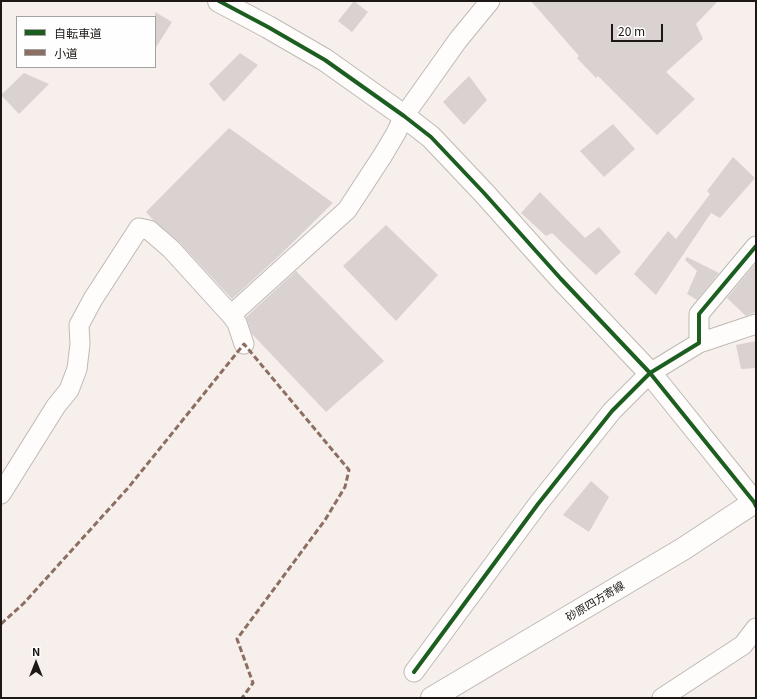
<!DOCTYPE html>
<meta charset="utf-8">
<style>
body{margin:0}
#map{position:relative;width:757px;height:699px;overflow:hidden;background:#f7efeb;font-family:Georgia,"Noto Sans JP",serif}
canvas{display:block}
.frame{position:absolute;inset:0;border:2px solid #1d1815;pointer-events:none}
.legend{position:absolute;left:16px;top:16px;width:140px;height:52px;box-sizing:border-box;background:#fefefe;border:1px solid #a4a2a1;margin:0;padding:5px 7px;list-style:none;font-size:12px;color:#1d1815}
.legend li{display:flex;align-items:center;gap:8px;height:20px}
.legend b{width:20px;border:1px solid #a4a2a1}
.north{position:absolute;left:16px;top:643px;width:40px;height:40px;-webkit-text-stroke:3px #fefefe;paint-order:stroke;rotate:0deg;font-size:11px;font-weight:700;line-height:16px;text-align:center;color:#1d1815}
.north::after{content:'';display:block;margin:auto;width:14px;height:18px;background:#1d1815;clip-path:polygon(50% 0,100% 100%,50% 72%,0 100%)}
.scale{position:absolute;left:611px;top:24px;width:52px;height:18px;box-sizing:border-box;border:2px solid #1d1815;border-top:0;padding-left:5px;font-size:12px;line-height:14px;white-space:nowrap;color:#1d1815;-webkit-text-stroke:3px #fefefe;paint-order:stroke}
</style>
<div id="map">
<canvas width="757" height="699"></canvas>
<div class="frame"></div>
<ul class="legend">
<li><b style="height:5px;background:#1b5e20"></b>自転車道</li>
<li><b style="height:5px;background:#8d6e63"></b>小道</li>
</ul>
<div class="north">N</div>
<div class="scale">20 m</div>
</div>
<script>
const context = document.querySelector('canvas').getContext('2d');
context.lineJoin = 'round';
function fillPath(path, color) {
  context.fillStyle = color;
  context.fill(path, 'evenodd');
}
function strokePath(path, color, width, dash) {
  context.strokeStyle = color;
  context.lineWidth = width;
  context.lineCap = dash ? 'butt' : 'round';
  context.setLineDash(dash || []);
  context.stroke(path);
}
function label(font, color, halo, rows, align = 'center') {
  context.font = font + ' Georgia,"Noto Sans JP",serif';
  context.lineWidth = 3;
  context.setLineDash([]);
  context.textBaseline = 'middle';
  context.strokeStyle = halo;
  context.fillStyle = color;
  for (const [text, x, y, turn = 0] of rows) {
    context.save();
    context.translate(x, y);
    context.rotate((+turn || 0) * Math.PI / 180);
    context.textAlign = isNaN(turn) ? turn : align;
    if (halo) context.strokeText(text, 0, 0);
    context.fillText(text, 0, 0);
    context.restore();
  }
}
const building = new Path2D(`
 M354,1L368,12L352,32L338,21Z
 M531,1H718L696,24L703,39L666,72L695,99L657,135L598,76L596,78L577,58L579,56Z
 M155,12L172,22L155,49Z
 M240,53L258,65L224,102L209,84Z
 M24,73L49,84L19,114L1,95Z
 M469,76L487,100L464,125L443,102Z
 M613,124L635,149L604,177L580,151Z
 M229,128L333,203L280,255L232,299L179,242L154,221L146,212Z
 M733,157L755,178L720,218L711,213L656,295L634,274L668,231L676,239L710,194L707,191Z
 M540,192L585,238L599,227L621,252L596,275L552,233L546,236L521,213Z
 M386,225L438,275L396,321L343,266Z
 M687,257L719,273L697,300L687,294L697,271L685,260Z
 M756,263V312L746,316L727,298Z
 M296,271L384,361L326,412L252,334L246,317Z
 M756,341V368L741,369L736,345Z
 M591,481L609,497L589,532L563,515Z`);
const street = new Path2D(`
 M231,315L347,210L383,155L396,133L404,116L458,40L490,1
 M699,343L756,324
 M1,494L56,406L69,390L77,369L80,344L79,325L93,299L139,228L149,230L171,249L231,315L237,323L244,344
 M414,672L538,504L612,411L650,373L699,343V314L756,246
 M662,698L743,645L756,628`);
const secondary = new Path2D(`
 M219,1L268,27L325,60L404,116L431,137L484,193L561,279L650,373L754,502
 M432,698L683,549L756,501`);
const quiet = new Path2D(`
 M1,624L24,603L128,488L244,344L349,470L345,487L325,520L237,639L253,683L242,698`);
const cycleway = new Path2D(`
 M219,1L268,27L325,60L404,116L431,137L484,193L561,279L650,373L754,502L756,506
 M414,672L538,504L612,411L650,373L699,343V314L756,246`);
const streetNames = [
 ["砂原四方寄線",595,601,-31]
];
fillPath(building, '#d9d2d0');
strokePath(street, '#beb9b6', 21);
strokePath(secondary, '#beb9b6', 24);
strokePath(street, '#fefdfc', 19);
strokePath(secondary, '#fefdfc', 22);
strokePath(quiet, '#8d6e63', 3, [6, 3]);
strokePath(cycleway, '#1b5e20', 4);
label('11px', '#1d1815', '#fefefe', streetNames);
</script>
